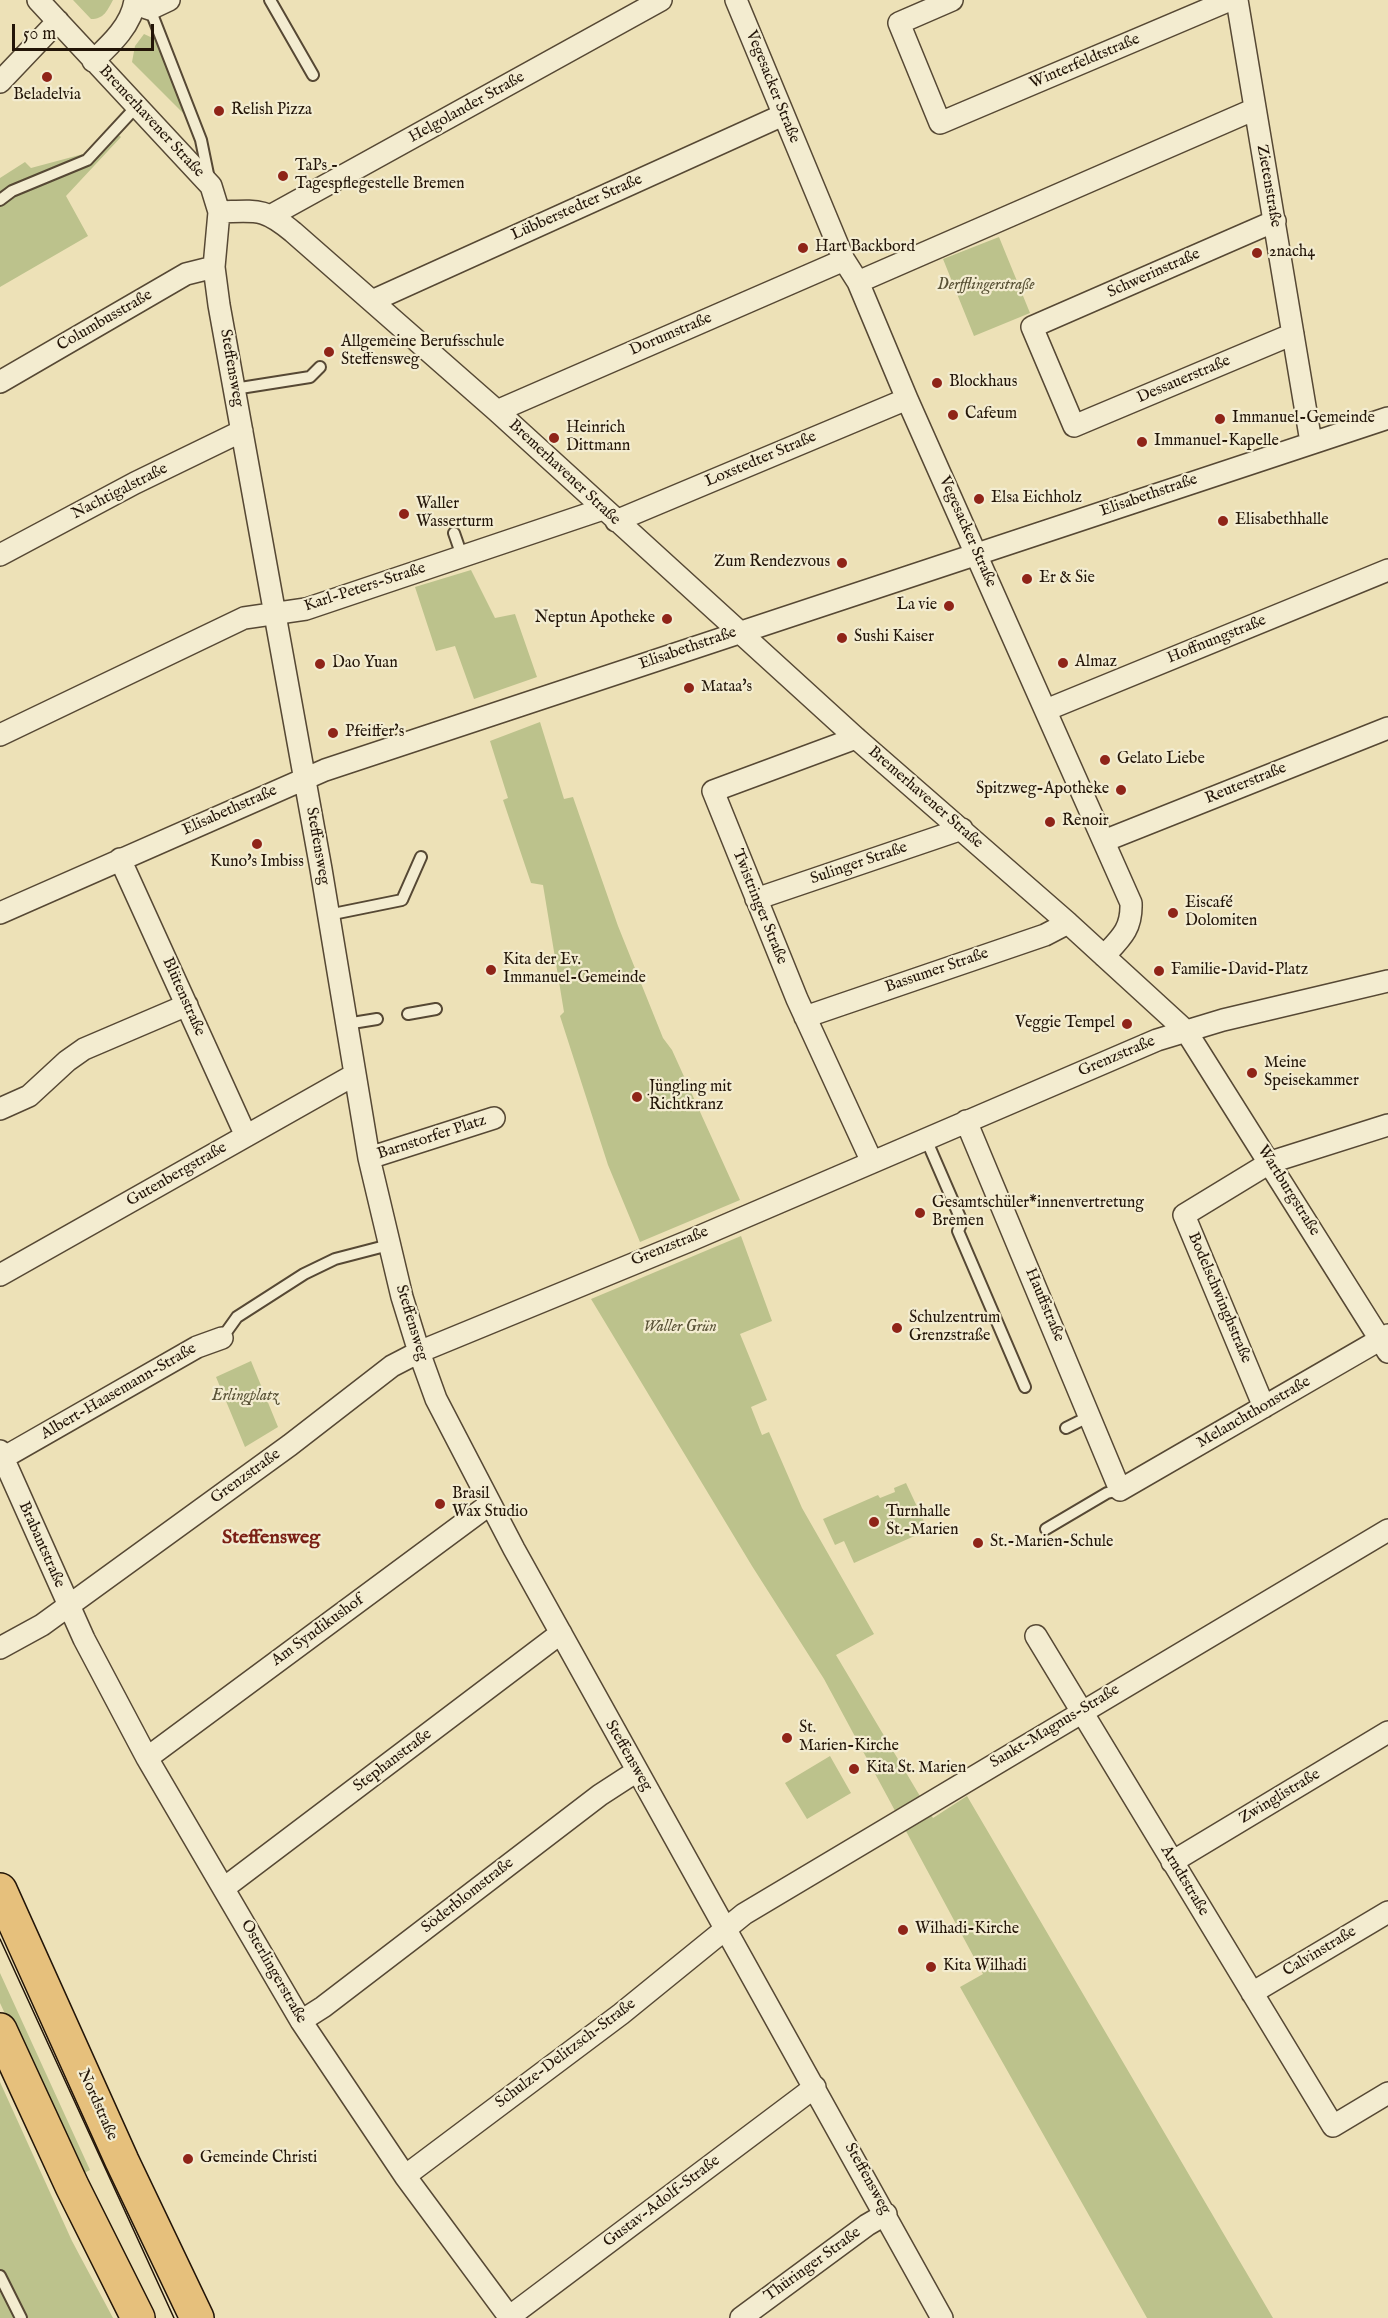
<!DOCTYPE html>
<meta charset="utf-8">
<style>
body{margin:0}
#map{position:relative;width:1388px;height:2318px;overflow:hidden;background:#ede1b7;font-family:"IM FELL English",serif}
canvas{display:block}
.scale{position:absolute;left:12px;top:24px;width:142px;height:27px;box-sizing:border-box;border:3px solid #231508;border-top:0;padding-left:8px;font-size:18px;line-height:21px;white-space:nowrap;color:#231508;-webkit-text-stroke:4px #f3ecd0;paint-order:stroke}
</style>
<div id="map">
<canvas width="1388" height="2318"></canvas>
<div class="scale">50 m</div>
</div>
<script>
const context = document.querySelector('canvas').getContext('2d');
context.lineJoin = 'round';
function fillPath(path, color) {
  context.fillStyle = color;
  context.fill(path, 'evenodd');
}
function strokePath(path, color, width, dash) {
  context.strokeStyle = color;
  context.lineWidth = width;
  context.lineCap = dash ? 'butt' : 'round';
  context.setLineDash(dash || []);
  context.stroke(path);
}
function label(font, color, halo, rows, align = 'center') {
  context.font = font + ' "IM FELL English",serif';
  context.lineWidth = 4.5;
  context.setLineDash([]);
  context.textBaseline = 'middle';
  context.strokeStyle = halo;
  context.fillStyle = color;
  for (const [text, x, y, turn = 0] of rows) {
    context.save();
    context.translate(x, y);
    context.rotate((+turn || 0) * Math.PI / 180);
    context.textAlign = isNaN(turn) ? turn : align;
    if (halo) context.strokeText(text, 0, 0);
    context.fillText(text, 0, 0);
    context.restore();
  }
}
const green = new Path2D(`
 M73,0H113C107,11 104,19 91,19Z
 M144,34L157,40L190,120L132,62L135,46Z
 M111,128L121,137L66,196L88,236L0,287V178L25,162L31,168L87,153Z
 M999,237L1030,313L974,336L943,259Z
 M471,570L495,618L515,614L537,677L474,699L455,646L436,651L415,587Z
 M540,722L564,799L573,797L618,926L663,1038L672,1050L740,1200L640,1242L608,1165L560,1016L564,1012L543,885L531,883L503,800L508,798L490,741Z
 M741,1236L772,1321L740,1334L767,1400L751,1407L762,1435L769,1432L802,1508L874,1634L836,1655L933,1818L967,1796L1273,2318H1147L960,1987L983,1974L824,1679L752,1566L591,1299Z
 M251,1361L278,1427L245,1447L216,1377Z
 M906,1483L928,1530L854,1563L844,1541L835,1545L823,1519L878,1495L880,1498L895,1492L894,1488Z
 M830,1756L851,1793L807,1819L785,1783Z
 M0,1973L90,2170L80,2175L0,2003Z
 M0,2082L72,2241L113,2318H0Z`);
const service = new Path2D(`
 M270,0L313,75
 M150,9L201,140L209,179
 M0,200L12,191L87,160L136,107
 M234,389L310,377L320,367
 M454,533L462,556
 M328,915L402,900L421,857
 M408,1014L436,1009
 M346,1024L377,1019
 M926,1139L962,1222L958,1231L1025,1387
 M222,1338L237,1317L304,1274L335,1259L389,1245
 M1066,1428L1090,1416
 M1046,1529L1107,1493L1120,1490
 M0,2276L21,2318`);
const minor = new Path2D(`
 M38,0L211,186L219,212L214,267L219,305L321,869L369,1158L402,1297L419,1352L436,1399L514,1549L942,2318
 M736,0L844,260L858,282L907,399L1131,903C1132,929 1121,938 1104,956
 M952,0L899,23L940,123L1230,0
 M1237,0L1311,442
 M135,4L150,9L169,0
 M93,61C110,45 132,25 135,0
 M0,82L58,21
 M219,212C257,211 263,207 293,232L497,411L856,738L1068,923L1186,1031L1388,1352
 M272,215L661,0
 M1275,221L1032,327L1074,426L1293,334
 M858,282L1255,109
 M372,301L783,115
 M0,382L186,274L214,267
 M497,411L844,260
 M616,521L907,399
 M0,555L135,483L242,431
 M1046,710L1388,570
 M0,735L244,618L306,609L603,509
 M856,738L713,791L797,999L872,1162
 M1104,841L1388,728
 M120,859L246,1136
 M756,899L962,829
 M0,913L325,770L1388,418
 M805,1017L1045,935L1068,923
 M0,1109L29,1096L67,1061L84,1049L187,1005
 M966,1121L1120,1490L1388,1335
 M369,1158L494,1118
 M0,1275L354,1075
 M1264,1407L1184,1215L1271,1162L1388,1125
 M0,1451L84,1639L147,1758L301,2021L405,2176L510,2318
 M3,1458L197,1347L222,1338
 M1036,1636L1333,2126L1388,2093
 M0,1648L42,1625L290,1445L392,1366L419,1352L689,1241L1157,1040L1223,1020L1388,981
 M147,1758L490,1504
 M1172,1862L1388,1732
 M224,1888L561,1633
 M1252,1993L1388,1912
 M301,2021L323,2007L600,1795L637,1771
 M405,2176L621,2014L744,1914L1388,1530
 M509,2317L815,2087
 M741,2318L867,2225L886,2214`);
const primary = new Path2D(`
 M0,1890L122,2161L197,2318
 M0,2030L72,2186L138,2318`);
const tram = new Path2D(`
 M0,1939L174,2318`);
const markers = [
 [47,77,6,"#8f2418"],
 [219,111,6,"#8f2418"],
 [283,176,6,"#8f2418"],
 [803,248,6,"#8f2418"],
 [1257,253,6,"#8f2418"],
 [329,352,6,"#8f2418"],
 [937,383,6,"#8f2418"],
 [953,415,6,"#8f2418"],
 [1220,419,6,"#8f2418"],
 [554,438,6,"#8f2418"],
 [1142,442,6,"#8f2418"],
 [979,499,6,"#8f2418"],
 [404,514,6,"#8f2418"],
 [1223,521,6,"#8f2418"],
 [842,563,6,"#8f2418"],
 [1027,579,6,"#8f2418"],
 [949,606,6,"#8f2418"],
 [667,619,6,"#8f2418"],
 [842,638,6,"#8f2418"],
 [1063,663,6,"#8f2418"],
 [320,664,6,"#8f2418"],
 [689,688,6,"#8f2418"],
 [333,733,6,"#8f2418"],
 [1105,760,6,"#8f2418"],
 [1121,790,6,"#8f2418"],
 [1050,822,6,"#8f2418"],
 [257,844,6,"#8f2418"],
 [1173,913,6,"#8f2418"],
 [491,970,6,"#8f2418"],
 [1159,971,6,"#8f2418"],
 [1127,1024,6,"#8f2418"],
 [1252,1073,6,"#8f2418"],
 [637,1097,6,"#8f2418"],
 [920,1213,6,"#8f2418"],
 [897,1328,6,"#8f2418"],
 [440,1504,6,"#8f2418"],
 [874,1522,6,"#8f2418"],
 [978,1543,6,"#8f2418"],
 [787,1738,6,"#8f2418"],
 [854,1769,6,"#8f2418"],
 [903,1930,6,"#8f2418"],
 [931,1967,6,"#8f2418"],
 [188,2159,6,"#8f2418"]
];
const streetNames = [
 ["Winterfeldtstraße",1085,62,-23],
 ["Vegesacker Straße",772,87,68],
 ["Helgolander Straße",467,108,-29],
 ["Bremerhavener Straße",151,122,47],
 ["Zietenstraße",1268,186,80],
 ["Lübberstedter Straße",577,208,-24],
 ["Schwerinstraße",1154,274,-24],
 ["Columbusstraße",105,321,-30],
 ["Dorumstraße",671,335,-23],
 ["Steffensweg",231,368,80],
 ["Dessauerstraße",1184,380,-23],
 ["Loxstedter Straße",761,460,-23],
 ["Bremerhavener Straße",564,473,43],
 ["Nachtigalstraße",120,492,-27],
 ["Elisabethstraße",1149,496,-19],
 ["Vegesacker Straße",967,532,66],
 ["Karl-Peters-Straße",365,588,-18],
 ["Hoffnungstraße",1217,640,-22],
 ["Elisabethstraße",688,649,-19],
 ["Reuterstraße",1246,784,-22],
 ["Bremerhavener Straße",925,798,41],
 ["Elisabethstraße",230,811,-24],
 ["Steffensweg",317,846,80],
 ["Sulinger Straße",859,864,-19],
 ["Twistringer Straße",759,907,68],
 ["Bassumer Straße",937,971,-19],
 ["Blütenstraße",183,997,66],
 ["Grenzstraße",1117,1057,-23],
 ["Barnstorfer Platz",432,1138,-18],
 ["Gutenbergstraße",177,1175,-30],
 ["Wartburgstraße",1288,1191,58],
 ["Grenzstraße",670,1247,-22],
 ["Bodelschwinghstraße",1219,1298,67],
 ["Hauffstraße",1044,1305,67],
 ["Steffensweg",411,1323,73],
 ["Albert-Haasemann-Straße",119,1392,-30],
 ["Melanchthonstraße",1254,1413,-30],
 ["Grenzstraße",246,1477,-36],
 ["Brabantstraße",41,1545,66],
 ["Am Syndikushof",318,1631,-36],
 ["Sankt-Magnus-Straße",1055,1727,-31],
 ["Steffensweg",628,1756,60],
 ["Stephanstraße",393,1761,-37],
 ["Zwinglistraße",1280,1797,-31],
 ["Arndtstraße",1184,1881,59],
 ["Söderblomstraße",468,1896,-38],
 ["Calvinstraße",1320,1952,-31],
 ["Osterlingerstraße",273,1972,60],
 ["Schulze-Delitzsch-Straße",566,2054,-37],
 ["Nordstraße",97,2105,66],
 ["Steffensweg",867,2179,61],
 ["Gustav-Adolf-Straße",662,2202,-37],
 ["Thüringer Straße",813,2265,-36]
];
const poiNames = [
 ["Beladelvia",47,96,"center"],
 ["Relish Pizza",231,111],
 ["TaPs -",295,167],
 ["Tagespflegestelle Bremen",295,185],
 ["Hart Backbord",815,248],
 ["2nach4",1269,253],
 ["Allgemeine Berufsschule",341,343],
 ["Steffensweg",341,361],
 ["Blockhaus",949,383],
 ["Cafeum",965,415],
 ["Immanuel-Gemeinde",1232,419],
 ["Heinrich",566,429],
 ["Dittmann",566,447],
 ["Immanuel-Kapelle",1154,442],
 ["Elsa Eichholz",991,499],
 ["Waller",416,505],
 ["Wasserturm",416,523],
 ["Elisabethhalle",1235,521],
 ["Zum Rendezvous",830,563,"right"],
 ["Er & Sie",1039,579],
 ["La vie",937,606,"right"],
 ["Neptun Apotheke",655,619,"right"],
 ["Sushi Kaiser",854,638],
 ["Almaz",1075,663],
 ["Dao Yuan",332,664],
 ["Mataa's",701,688],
 ["Pfeiffer's",345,733],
 ["Gelato Liebe",1117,760],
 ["Spitzweg-Apotheke",1109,790,"right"],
 ["Renoir",1062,822],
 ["Kuno's Imbiss",257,863,"center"],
 ["Eiscafé",1185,904],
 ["Dolomiten",1185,922],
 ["Kita der Ev.",503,961],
 ["Immanuel-Gemeinde",503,979],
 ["Familie-David-Platz",1171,971],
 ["Veggie Tempel",1115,1024,"right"],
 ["Meine",1264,1064],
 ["Speisekammer",1264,1082],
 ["Jüngling mit",649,1088],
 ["Richtkranz",649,1106],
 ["Gesamtschüler*innenvertretung",932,1204],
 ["Bremen",932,1222],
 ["Schulzentrum",909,1319],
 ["Grenzstraße",909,1337],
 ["Brasil",452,1495],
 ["Wax Studio",452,1513],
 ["Turnhalle",886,1513],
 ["St.-Marien",886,1531],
 ["St.-Marien-Schule",990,1543],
 ["St.",799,1729],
 ["Marien-Kirche",799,1747],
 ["Kita St. Marien",866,1769],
 ["Wilhadi-Kirche",915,1930],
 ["Kita Wilhadi",943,1967],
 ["Gemeinde Christi",200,2159]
];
const parkNames = [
 ["Derfflingerstraße",986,286],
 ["Waller Grün",680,1328],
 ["Erlingplatz",245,1397]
];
const quarterNames = [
 ["Steffensweg",271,1539]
];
fillPath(green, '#bcc28c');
strokePath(service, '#564834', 14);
strokePath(minor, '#564834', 24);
strokePath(primary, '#231508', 36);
strokePath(service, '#f3ecd0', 10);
strokePath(minor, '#f3ecd0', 21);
strokePath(primary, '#e6c07c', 33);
strokePath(tram, '#231508', 1.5);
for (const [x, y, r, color] of markers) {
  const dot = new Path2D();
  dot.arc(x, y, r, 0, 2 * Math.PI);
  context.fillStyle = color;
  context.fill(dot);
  strokePath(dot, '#f3ecd0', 2);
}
label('16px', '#231508', '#f3ecd0', streetNames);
label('16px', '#231508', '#f3ecd0', poiNames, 'left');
label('italic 16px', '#595236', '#f3ecd0', parkNames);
label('bold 20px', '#7a1f14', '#f3ecd0', quarterNames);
</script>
